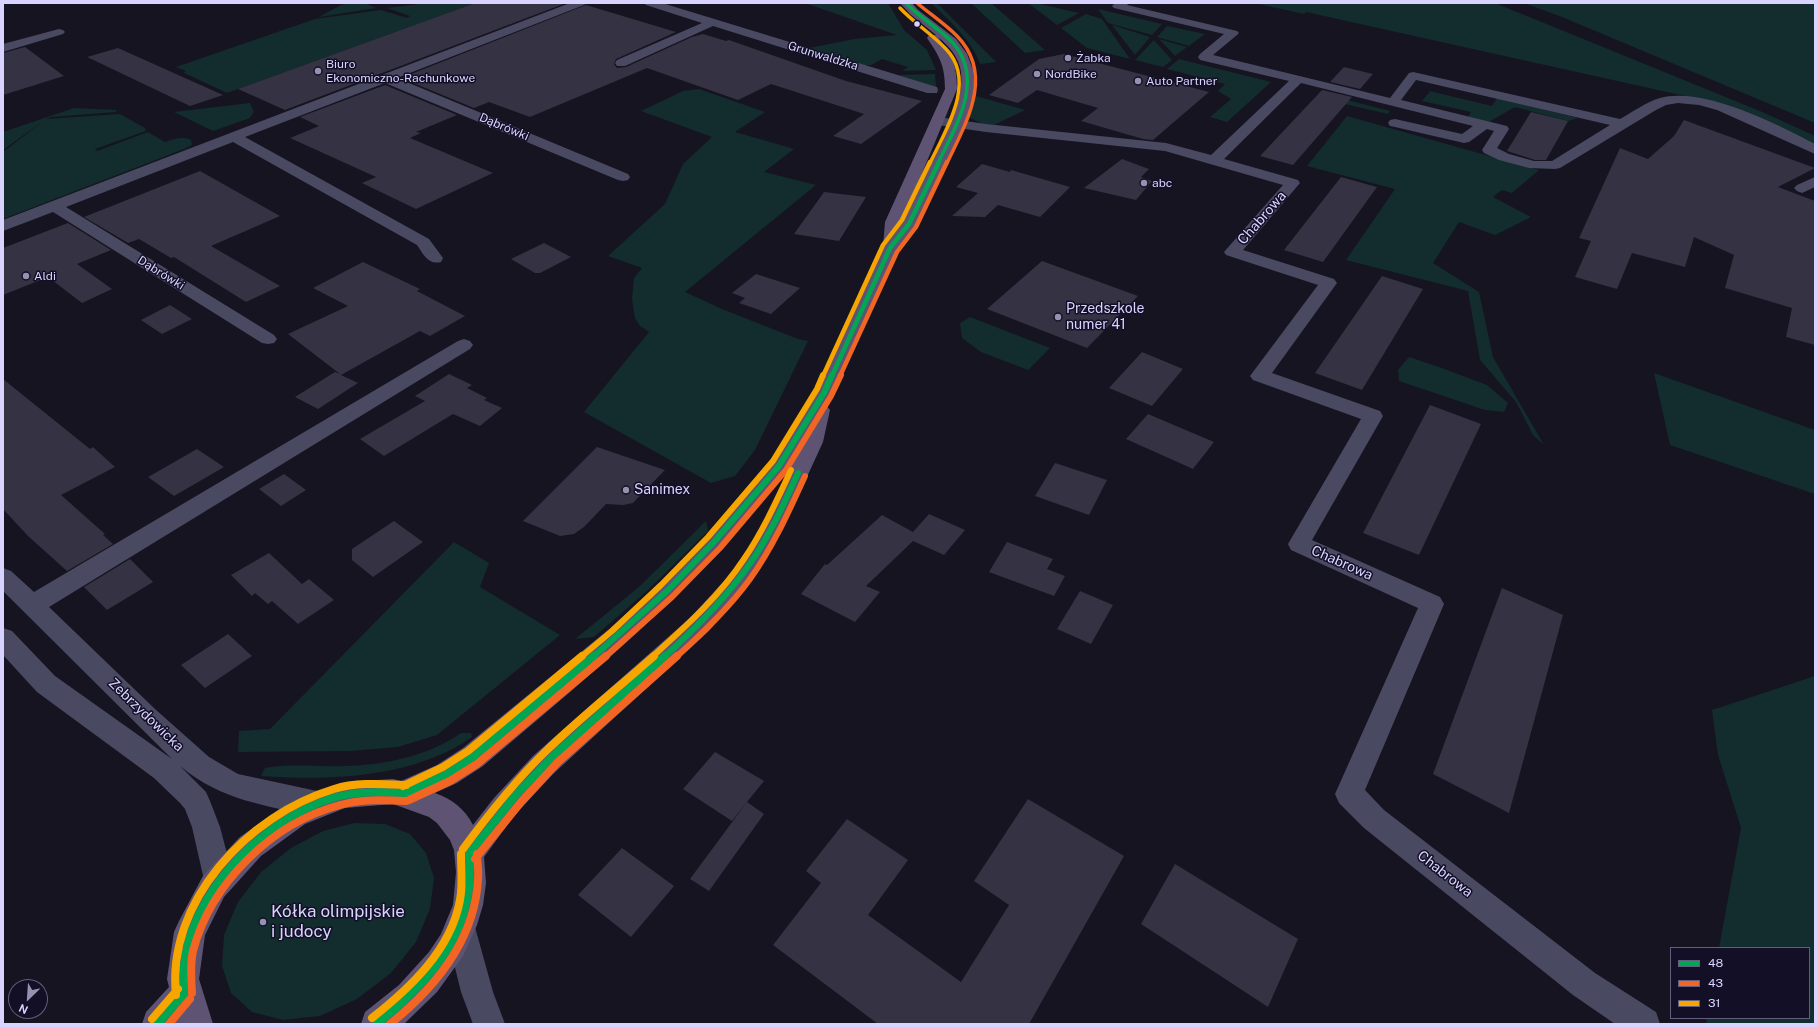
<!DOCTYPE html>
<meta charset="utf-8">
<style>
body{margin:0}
#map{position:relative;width:1818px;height:1027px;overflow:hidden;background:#161421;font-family:"Public Sans",sans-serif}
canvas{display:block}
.frame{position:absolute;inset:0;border:4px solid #d9d4ff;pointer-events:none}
.legend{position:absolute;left:1670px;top:947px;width:140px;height:72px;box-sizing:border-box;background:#130f26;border:1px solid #625e7d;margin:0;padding:5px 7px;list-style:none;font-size:12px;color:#d9d4ff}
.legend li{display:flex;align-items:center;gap:8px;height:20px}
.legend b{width:20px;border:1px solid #625e7d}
.north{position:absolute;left:8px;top:979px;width:40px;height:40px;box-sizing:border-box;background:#130f26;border:1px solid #625e7d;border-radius:50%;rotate:205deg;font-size:11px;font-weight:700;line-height:16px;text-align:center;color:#d9d4ff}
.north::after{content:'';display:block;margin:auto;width:14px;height:18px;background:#9591b1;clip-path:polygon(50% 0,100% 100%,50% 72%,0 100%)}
</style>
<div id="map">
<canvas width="1818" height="1027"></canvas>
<div class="frame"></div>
<ul class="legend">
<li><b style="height:5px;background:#00a651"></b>48</li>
<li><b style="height:5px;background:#f26522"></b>43</li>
<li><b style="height:5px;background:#f7a600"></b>31</li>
</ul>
<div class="north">N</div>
</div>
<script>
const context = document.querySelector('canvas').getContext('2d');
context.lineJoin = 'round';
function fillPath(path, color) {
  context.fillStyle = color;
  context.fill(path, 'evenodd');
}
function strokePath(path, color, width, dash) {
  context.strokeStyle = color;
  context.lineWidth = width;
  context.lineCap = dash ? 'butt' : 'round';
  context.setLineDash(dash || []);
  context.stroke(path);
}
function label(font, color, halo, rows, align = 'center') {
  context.font = font + ' "Public Sans",sans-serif';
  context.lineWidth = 3;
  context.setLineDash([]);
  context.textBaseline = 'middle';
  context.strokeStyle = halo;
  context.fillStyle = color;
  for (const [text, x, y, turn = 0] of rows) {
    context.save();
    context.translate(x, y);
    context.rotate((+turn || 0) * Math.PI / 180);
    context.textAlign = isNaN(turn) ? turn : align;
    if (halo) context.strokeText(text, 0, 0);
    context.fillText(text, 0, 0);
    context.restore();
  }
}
const green = new Path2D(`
 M350,3H364L376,8L319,17L341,5Z
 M427,3H475L227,93L184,73L186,71L176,67L315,19L381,10L407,18L410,16L387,8Z
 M805,3H888L904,30L927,50L936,70L902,71L908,67L882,59L871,65H864L809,48L855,39L897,35Z
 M931,3H937L996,62L980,64C971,39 950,22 931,3Z
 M971,3H991L1045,50L1025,53Z
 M1028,3H1036L1079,13L1057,25Z
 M1254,3H1495L1760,111L1815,136V147L1721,104L1306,12L1304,14Z
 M1524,3H1815V123L1562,17Z
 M1098,9L1162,24L1152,35L1108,23Z
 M1086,14L1102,19L1130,59L1087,48L1061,28Z
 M1112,25L1150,37L1135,55Z
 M1167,26L1205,34L1189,46L1157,37Z
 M1159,39L1187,47L1175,56Z
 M1154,40L1172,60L1163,67L1135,60Z
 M1179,59L1271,82L1227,122L1210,117L1231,99L1218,91L1225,84L1167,69Z
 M974,73L977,76L976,96L1025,110L994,125L983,124L970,118L966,111L972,74Z
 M935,74L936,87L898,75Z
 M699,89L765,112L735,132L794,149L764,172L816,185L685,292L722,309L798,339L808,341L755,450L735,476L711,483L584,412L649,332L640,326L635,318L632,299L634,278L642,268L608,256L665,204L683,164L712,137L641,111L683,91Z
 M1430,91L1492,106L1497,98L1578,118L1568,121L1515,107L1487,123L1467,119L1471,112L1422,101Z
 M1339,98L1390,111L1388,114L1336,102Z
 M250,103L254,112L250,118L213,131L174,112Z
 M74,108L117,110L116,112L51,117L46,119L120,114L145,128L146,131L95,149L97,151L148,132L165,142C174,139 183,136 191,140L192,145L184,149L3,219V152L42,122L3,150V132Z
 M1347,116L1539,170L1512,193L1502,190L1493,197L1531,217L1495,235L1459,222L1433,263L1479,292L1493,357L1544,445L1533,435L1516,402L1480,360L1468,291L1346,260L1395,189L1307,166Z
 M970,317L1050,348L1028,370L981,352L962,338L960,323Z
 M1409,357L1442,368L1487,385L1508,403L1504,412L1485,410L1399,381L1398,370Z
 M1654,373L1815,430V494L1670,445Z
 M706,521L708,531L647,591L594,637L575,639L640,586Z
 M454,542L489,563L480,587L560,635L437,735L398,747L350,751L238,752L239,731L270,729Z
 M1815,676V1024H1707L1706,1018H1809V948H1719L1741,828L1718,755L1712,710Z
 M461,733H471L472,737C414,778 330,781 261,776L265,768C292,763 318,767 345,766C385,765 428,756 461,733Z
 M355,823L385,824L410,834L426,853L434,878L430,909L416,942L391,973L357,999L320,1016L283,1020L252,1012L231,993L222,966L224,935L238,902L261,872L291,848L323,831Z`);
const building = new Path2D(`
 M475,3H566L285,110L238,89Z
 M586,5L676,32L616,59L614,64L617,68L626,67L692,37L703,34L726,41L729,40L846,81L922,101L861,144L833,136L864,114L771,84L738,100L647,68L530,117L489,102L474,108L401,78Z
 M25,47L64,76L3,95V53Z
 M118,48L223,95L190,106L87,57Z
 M1064,54L1209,92L1153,140L1143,139L1081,121L1098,108L1037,90L1018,103L989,95L1039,59Z
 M1344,67L1373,74L1360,89L1330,82Z
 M385,85L457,115L416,132L421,133L410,138L493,173L416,209L362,183L376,177L290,138L319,126L300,117Z
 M1322,90L1352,97L1293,165L1260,156Z
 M1531,112L1568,121L1546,160H1535L1507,151Z
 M1684,120L1815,168L1778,187L1815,201V345L1786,337L1792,308L1725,288L1734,255L1694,237L1685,267L1632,253L1617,289L1575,277L1591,241L1579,238L1620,148L1648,159L1674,136Z
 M1122,159L1149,169L1141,177L1152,181L1136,200L1084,188Z
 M982,164L1010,172L1011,170L1070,187L1040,217L998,205L985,217L952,216L978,193L956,187Z
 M200,171L280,216L211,246L280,286L246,302L174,257L171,258L139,239L128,243L84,217Z
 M1341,177L1377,187L1323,262L1284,250Z
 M824,192L866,197L839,241L794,234Z
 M68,223L111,250L77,264L112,289L82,303L48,277L3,295V248Z
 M544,243L571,257L540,273H535L511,259Z
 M1042,261L1138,296L1087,348L987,309Z
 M363,262L420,289L417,291L465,316L430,336L420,331L341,375L358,383L318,409L295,397L335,372L340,374L288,334L348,306L313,288Z
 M756,274L800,288L771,314L739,303L745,298L732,293Z
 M1382,276L1423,289L1362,390L1315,373Z
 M170,305L192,319L162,334L141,320Z
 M1142,352L1183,369L1152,406L1109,388Z
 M449,374L472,385L467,388L487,398L484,400L502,408L480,426L453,414L384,456L360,439L425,401L415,396Z
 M3,379L90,449L93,447L115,467L61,495L105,534L103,535L113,544L67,571L28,536L3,509Z
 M1430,405L1481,424L1419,555L1363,533Z
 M1148,414L1214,442L1193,469L1126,439Z
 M597,447L665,470L633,503L623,505L606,504L584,527L574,534L560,536L523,521Z
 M197,449L224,467L174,496L148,477Z
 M1055,463L1107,480L1089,515L1035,496Z
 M284,474L306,490L281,506L259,489Z
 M929,514L965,530L944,555L913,541L866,586L880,592L855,622L801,594L825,564L827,565L882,515L913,532Z
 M394,521L423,542L373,577L352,560V549Z
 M1007,542L1053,559L1047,569L1065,576L1054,596L989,572Z
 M269,553L302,584L309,579L334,600L298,624L272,601L268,604L255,593L252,596L231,575Z
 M130,559L153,582L107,610L84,587Z
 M1502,588L1563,615L1509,813L1433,774Z
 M1080,591L1113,605L1091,644L1057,629Z
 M228,634L252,656L205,688L181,665Z
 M715,752L764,781L747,802L764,814L709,891L690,879L747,802L732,821L683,789Z
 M1028,799L1124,856L1029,1024H878L773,945L821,883L806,871L847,819L908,860L868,915L961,982L1009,905L974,881Z
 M622,848L674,886L631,937L578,895Z
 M1175,864L1298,939L1268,1007L1141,924Z`);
const minor = new Path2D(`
 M570,3H586L584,5L397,78L628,174L630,177L628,180L623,181L618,180L385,83L245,137L429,239L443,258L441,262C428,265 424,255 417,245L233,142L66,207L274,335L277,339L274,343L268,344L262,343L53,212L3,231V220Z
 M644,3H662L937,87L938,90L937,93H927L713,26L625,66H617L615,63L617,60L702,23L646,5Z
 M1115,3H1129L1127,5L1237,31L1239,33L1237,35L1213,55L1390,98L1409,73L1413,72L1620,119C1633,112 1646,102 1660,98C1702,86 1778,124 1815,144V154L1717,110L1699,105L1678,103L1666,105L1656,110L1560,168L1555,169L1529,168L1499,160L1484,153L1482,150L1494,131L1487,129L1469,142L1464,143L1395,127L1390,126L1388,123L1390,120L1395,119L1462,134L1473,126L1301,83L1224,159L1298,180L1300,183L1243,250L1334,279L1337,283L1272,373L1380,411L1383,416L1312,540L1440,597L1444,604L1365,790L1384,810L1595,973L1656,1012L1660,1024H1615L1573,995L1364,828L1339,803L1335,794L1418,608L1291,550L1288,544L1361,419L1253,380L1250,376L1318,285L1226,255L1224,252L1283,185L1165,151L986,132L938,125L933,124L931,121L933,118L938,117L986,124L1166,143L1211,155L1289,81L1200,60L1198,57L1200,54L1224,34L1114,8L1112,6ZM1416,80L1610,125L1552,161H1534L1509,154L1497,148L1509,129L1507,126L1401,100Z
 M59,29L63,30L65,32L63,34L3,52V44Z
 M1815,177V187L1802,193L1797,191L1794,188L1797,185Z
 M464,339L470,341L473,345L470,349L49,607L155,709L209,757L238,774L317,791L327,795L331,804L327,813L317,817C265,805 222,801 180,766L206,792L210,801L220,827L234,880L230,890L219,895L208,890L204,880L192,827L185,809L180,803L154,778L37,692L3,655V628L12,631L55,676L172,759L3,591V568L11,571L34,592L458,341Z
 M460,912L471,916L475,927L493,992L505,1024H473L461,992L445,927L449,916Z`);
const major = new Path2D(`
 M900,3H912L918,10L956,39L967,54L973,70L974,83L973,97L964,124L917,224L898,249L834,393L826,405L830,410L823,442L783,529L751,581L709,631L553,774L514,816L484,857L486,883L483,905L477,925L463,956L437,992L404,1024H361L365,1012L399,985L429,952L441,934L453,905L456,872L454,850L450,840L437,823L429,817L393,804L345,808L305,824L261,856L224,897L205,935L199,979L213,1024H142L146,1012L169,987L167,979L174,932L179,921L203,876L240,837L285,805L345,782L393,779L401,781L437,765L463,748L608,630L659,585L706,536L772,461L814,393L883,247L885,222L945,89C945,66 940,57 927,38L929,35H936L910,14ZM938,37C949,46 959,57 961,72C965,107 938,150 923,180C916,195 909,211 901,224L957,89C957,65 952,56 938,37ZM796,455L762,526L735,569L691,617L533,756L494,798L473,825C465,809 452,799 435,793L457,783L483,766C574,688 667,614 744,522C762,500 781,480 796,455Z`);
const bus1Far3 = new Path2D(`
 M906,3C920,18 939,28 953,43C985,79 956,126 938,163`);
const bus1Far2 = new Path2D(`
 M832,376L890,248L909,224L939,162`);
const bus1Far1 = new Path2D(`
 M593,657L667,591L714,542L779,466L824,393L832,375
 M664,657C695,629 725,599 749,565C769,537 784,504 798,473`);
const bus1 = new Path2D(`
 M406,793L447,774L473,757L594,656
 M469,854L515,796L553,756L665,656
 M184,994C174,907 257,820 336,797C359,791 383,792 406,793
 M158,1024L184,994
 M377,1024C432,980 477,929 469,854`);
const bus2Far3 = new Path2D(`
 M917,3C930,14 945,24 957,36C995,75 966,123 947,163`);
const bus2Far2 = new Path2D(`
 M840,376L897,252L916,227L947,162`);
const bus2Far1 = new Path2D(`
 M605,657L672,597L720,548L786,470L831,396L841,375
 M676,657C703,633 729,608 750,579C773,547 789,511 805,476`);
const bus2 = new Path2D(`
 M409,800L450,781L477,764L606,656
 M475,859L521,802L558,762L677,656
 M192,993C191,979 190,964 193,951C211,883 272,823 340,805C361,799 384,800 406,801
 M169,1024L190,999
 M390,1024C436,987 475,940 478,879C479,870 477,862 477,854`);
const bus3Far3 = new Path2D(`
 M900,8C914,23 932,34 946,49C977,81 946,130 930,163`);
const bus3Far2 = new Path2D(`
 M823,376L883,245L902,220L930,162`);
const bus3Far1 = new Path2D(`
 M581,657L612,631L661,585L708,537L773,461L817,389L823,375
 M652,657C685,627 719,597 744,559C763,531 777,500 791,470`);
const bus3 = new Path2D(`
 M403,786L443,767L468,751L582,656
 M463,849C488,815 515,781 546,751C580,718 618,688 654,656
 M176,995C166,902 248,815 334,789C357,782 382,784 406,785
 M372,1018C410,988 451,950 460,900C463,885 461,869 461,854
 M152,1019L178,989`);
const markers = [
 [917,24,3.5,"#d9d4ff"],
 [1068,58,4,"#9591b1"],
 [318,71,4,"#9591b1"],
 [1037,74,4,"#9591b1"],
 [1138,81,4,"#9591b1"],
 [1144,183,4,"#9591b1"],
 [26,276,4,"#9591b1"],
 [1058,317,4,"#9591b1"],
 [626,490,4,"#9591b1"],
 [263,922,4,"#9591b1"]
];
const farStreetnames = [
 ["Grunwaldzka",823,56,17],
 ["Dąbrówki",504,127,23],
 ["Dąbrówki",161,273,32]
];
const farPoinames = [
 ["Żabka",1076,58],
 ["Biuro",326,64],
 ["Ekonomiczno-Rachunkowe",326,78],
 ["NordBike",1045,74],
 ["Auto Partner",1146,81],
 ["abc",1152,183],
 ["Aldi",34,276]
];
const streetNames = [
 ["Chabrowa",1262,218,-49],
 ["Chabrowa",1342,563,24],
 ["Zebrzydowicka",146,715,44],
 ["Chabrowa",1445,874,38]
];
const poiNames = [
 ["Przedszkole",1066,309],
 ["numer 41",1066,325],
 ["Sanimex",634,490]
];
const nearPoinames = [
 ["Kółka olimpijskie",271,912],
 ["i judocy",271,932]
];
fillPath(green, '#132c2d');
fillPath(building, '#343243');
fillPath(minor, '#4a4962');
fillPath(major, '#5e5373');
strokePath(bus1Far3, '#00a651', 3.5);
strokePath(bus1Far2, '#00a651', 4.5);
strokePath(bus1Far1, '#00a651', 6);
strokePath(bus1, '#00a651', 8);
strokePath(bus2Far3, '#f26522', 3.5);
strokePath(bus2Far2, '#f26522', 4.5);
strokePath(bus2Far1, '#f26522', 6);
strokePath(bus2, '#f26522', 8);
strokePath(bus3Far3, '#f7a600', 3.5);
strokePath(bus3Far2, '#f7a600', 4.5);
strokePath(bus3Far1, '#f7a600', 6);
strokePath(bus3, '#f7a600', 8);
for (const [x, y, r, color] of markers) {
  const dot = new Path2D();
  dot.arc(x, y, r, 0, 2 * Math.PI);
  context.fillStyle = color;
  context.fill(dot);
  strokePath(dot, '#130f26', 1.5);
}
label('12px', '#d9d4ff', '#130f26', farStreetnames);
label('12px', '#d9d4ff', '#130f26', farPoinames, 'left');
label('14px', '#d9d4ff', '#130f26', streetNames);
label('14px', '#d9d4ff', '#130f26', poiNames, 'left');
label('17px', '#d9d4ff', '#130f26', nearPoinames, 'left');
</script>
